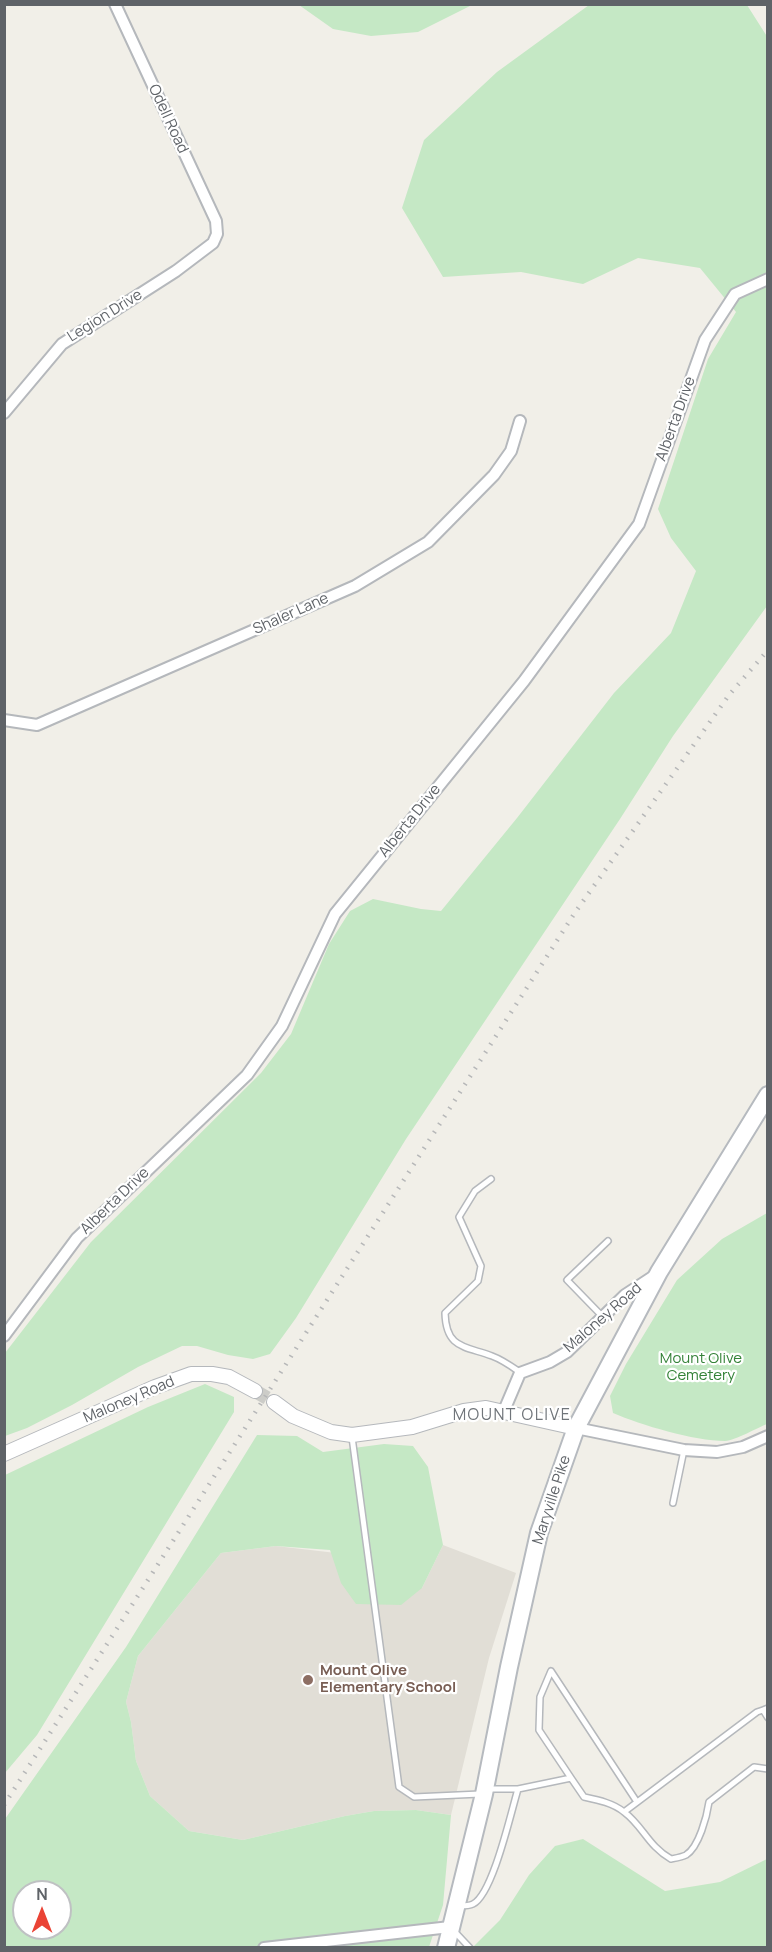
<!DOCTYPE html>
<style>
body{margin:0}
#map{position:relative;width:772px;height:1952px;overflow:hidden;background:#f1efe8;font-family:Manrope,sans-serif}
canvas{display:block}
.frame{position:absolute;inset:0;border:6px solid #5f6368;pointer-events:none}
.north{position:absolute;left:12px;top:1880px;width:60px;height:60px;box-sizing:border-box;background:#fff;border:2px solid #bfc1c3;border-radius:50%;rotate:0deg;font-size:16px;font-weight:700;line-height:24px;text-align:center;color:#5f6368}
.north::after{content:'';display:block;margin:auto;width:21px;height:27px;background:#ea4335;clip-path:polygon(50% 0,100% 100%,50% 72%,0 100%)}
</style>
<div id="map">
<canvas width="772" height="1952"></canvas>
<div class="frame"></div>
<div class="north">N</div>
</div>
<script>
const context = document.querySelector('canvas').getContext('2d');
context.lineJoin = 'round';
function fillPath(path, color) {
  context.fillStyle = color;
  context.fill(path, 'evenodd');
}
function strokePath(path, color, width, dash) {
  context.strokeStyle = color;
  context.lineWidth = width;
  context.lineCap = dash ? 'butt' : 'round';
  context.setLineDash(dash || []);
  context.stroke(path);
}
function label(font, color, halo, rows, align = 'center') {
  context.font = font + ' Manrope,sans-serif';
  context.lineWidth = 4.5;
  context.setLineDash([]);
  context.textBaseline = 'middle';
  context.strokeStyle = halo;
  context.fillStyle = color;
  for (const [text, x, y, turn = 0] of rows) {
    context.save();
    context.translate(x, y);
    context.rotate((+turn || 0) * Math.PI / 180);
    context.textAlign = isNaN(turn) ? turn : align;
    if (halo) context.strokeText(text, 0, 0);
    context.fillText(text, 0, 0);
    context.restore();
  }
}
const education = new Path2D(`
 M443,1545L516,1573L489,1658L451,1815L416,1810L374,1811L345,1816L243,1840L189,1831L150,1796L136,1761L131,1722L126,1702L138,1656L221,1553L276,1546L336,1553L422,1588Z`);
const green = new Path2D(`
 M299,5H472L418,32L371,36L333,29Z
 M589,5H747L768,38L767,606L673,736L620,819L406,1139L296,1318L270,1354L253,1359L228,1355L197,1346H182L138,1367L72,1405L27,1428L5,1436V1353L91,1242L261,1073L291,1034L329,944L350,911L373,899L421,909L441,911L517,818L614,693L671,633L696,571L671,538L658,509L708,359L736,312L700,268L638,258L583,284L521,272L443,277L402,208L424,140L497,72Z
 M767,1213V1424C757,1428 736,1440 725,1441C694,1441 641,1425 613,1413L610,1396L626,1364L677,1280L722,1239Z
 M205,1384L234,1397V1412L37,1735L5,1773V1475L148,1407Z
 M257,1435L297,1436L323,1452L384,1444L413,1446L428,1467L443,1545L422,1588L401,1605L356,1604L341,1583L330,1550L276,1546L221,1553L138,1656L126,1702L131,1722L136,1761L150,1796L189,1831L243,1840L345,1816L374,1811L416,1810L451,1815L443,1905L429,1947L5,1948V1819L126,1647ZM24,1892H60V1928H24Z
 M583,1839L665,1891L720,1882L767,1859V1947H473L500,1920L529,1875L555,1846Z`);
const tertiaryTunnel = new Path2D(`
 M255,1391L274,1402`);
const service = new Path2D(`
 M491,1179L475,1191L459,1217L481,1266L478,1281L445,1313C446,1349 465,1346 492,1356C503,1360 511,1366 521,1373
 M602,1316L567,1280L608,1241
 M352,1437L399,1787L414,1797L480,1794
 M673,1503L684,1450
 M768,1708L763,1710L768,1718
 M571,1778L539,1730L540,1697L551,1671L637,1802
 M518,1789L571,1778L584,1797C598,1800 613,1803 624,1812C643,1826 648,1846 671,1859C676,1858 682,1857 686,1855C699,1847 707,1816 709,1802L754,1767L768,1769
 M624,1812L757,1712L763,1710
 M459,1906C463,1906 469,1906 473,1904C493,1894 511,1812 518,1789H487
 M454,1931L470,1948`);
const minor = new Path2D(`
 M4,413L62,344L176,271L213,243L217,234L216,221L115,4
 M4,720L37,725L355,586L428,542L494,475L511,451L520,421
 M4,1336L77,1238L247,1075L282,1026L335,914L524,681L639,524L705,340L735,294L768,279
 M503,1413L520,1373L550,1362L567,1352L625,1295L654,1276
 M576,1428L684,1450L717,1452L743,1447L768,1436
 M264,1948L450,1927`);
const tertiary = new Path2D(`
 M274,1402L293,1416L331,1432L352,1435L412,1427L464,1411L486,1408L576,1428
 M4,1454L155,1387L191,1374H212L229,1377L255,1391`);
const secondary = new Path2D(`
 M446,1948L484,1794L509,1667L539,1533L576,1428L659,1272L768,1095`);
const rail = new Path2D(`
 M4,1805L574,914L729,695L768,650`);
const markers = [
 [308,1680,6,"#8d6e63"]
];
const streetNames = [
 ["Odell Road",168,119,65],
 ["Legion Drive",105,316,-32],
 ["Alberta Drive",676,419,-70],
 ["Shaler Lane",291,614,-24],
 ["Alberta Drive",410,821,-51],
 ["Alberta Drive",115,1201,-44],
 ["Maloney Road",603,1318,-41],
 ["Maloney Road",129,1400,-23],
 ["Maryville Pike",552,1500,-72]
];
const parkNames = [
 ["Mount Olive",701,1359],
 ["Cemetery",701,1376]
];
const educationNames = [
 ["Mount Olive",320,1671],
 ["Elementary School",320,1688]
];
const neighbourhoodNames = [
 ["MOUNT OLIVE",512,1416]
];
fillPath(education, '#e1ded6');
fillPath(green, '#c5e8c5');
strokePath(tertiaryTunnel, '#ccccc8', 14, [14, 7]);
strokePath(service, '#b5b8bc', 8);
strokePath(minor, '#b5b8bc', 14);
strokePath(tertiary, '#b5b8bc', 16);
strokePath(secondary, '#b6babf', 20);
strokePath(service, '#fff', 5);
strokePath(minor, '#fff', 10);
strokePath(tertiary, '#fff', 14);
strokePath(secondary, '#fff', 16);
strokePath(rail, '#b6b7b8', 4.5, [1.5, 8]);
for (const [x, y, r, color] of markers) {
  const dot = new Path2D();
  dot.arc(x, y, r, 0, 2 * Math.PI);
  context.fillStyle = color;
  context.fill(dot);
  strokePath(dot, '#fff', 2);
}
label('15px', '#5f6368', '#fff', streetNames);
label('15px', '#348238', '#fff', parkNames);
label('bold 15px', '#785e54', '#fff', educationNames, 'left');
context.letterSpacing = '1.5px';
label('16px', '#70757a', '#fff', neighbourhoodNames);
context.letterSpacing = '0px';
</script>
